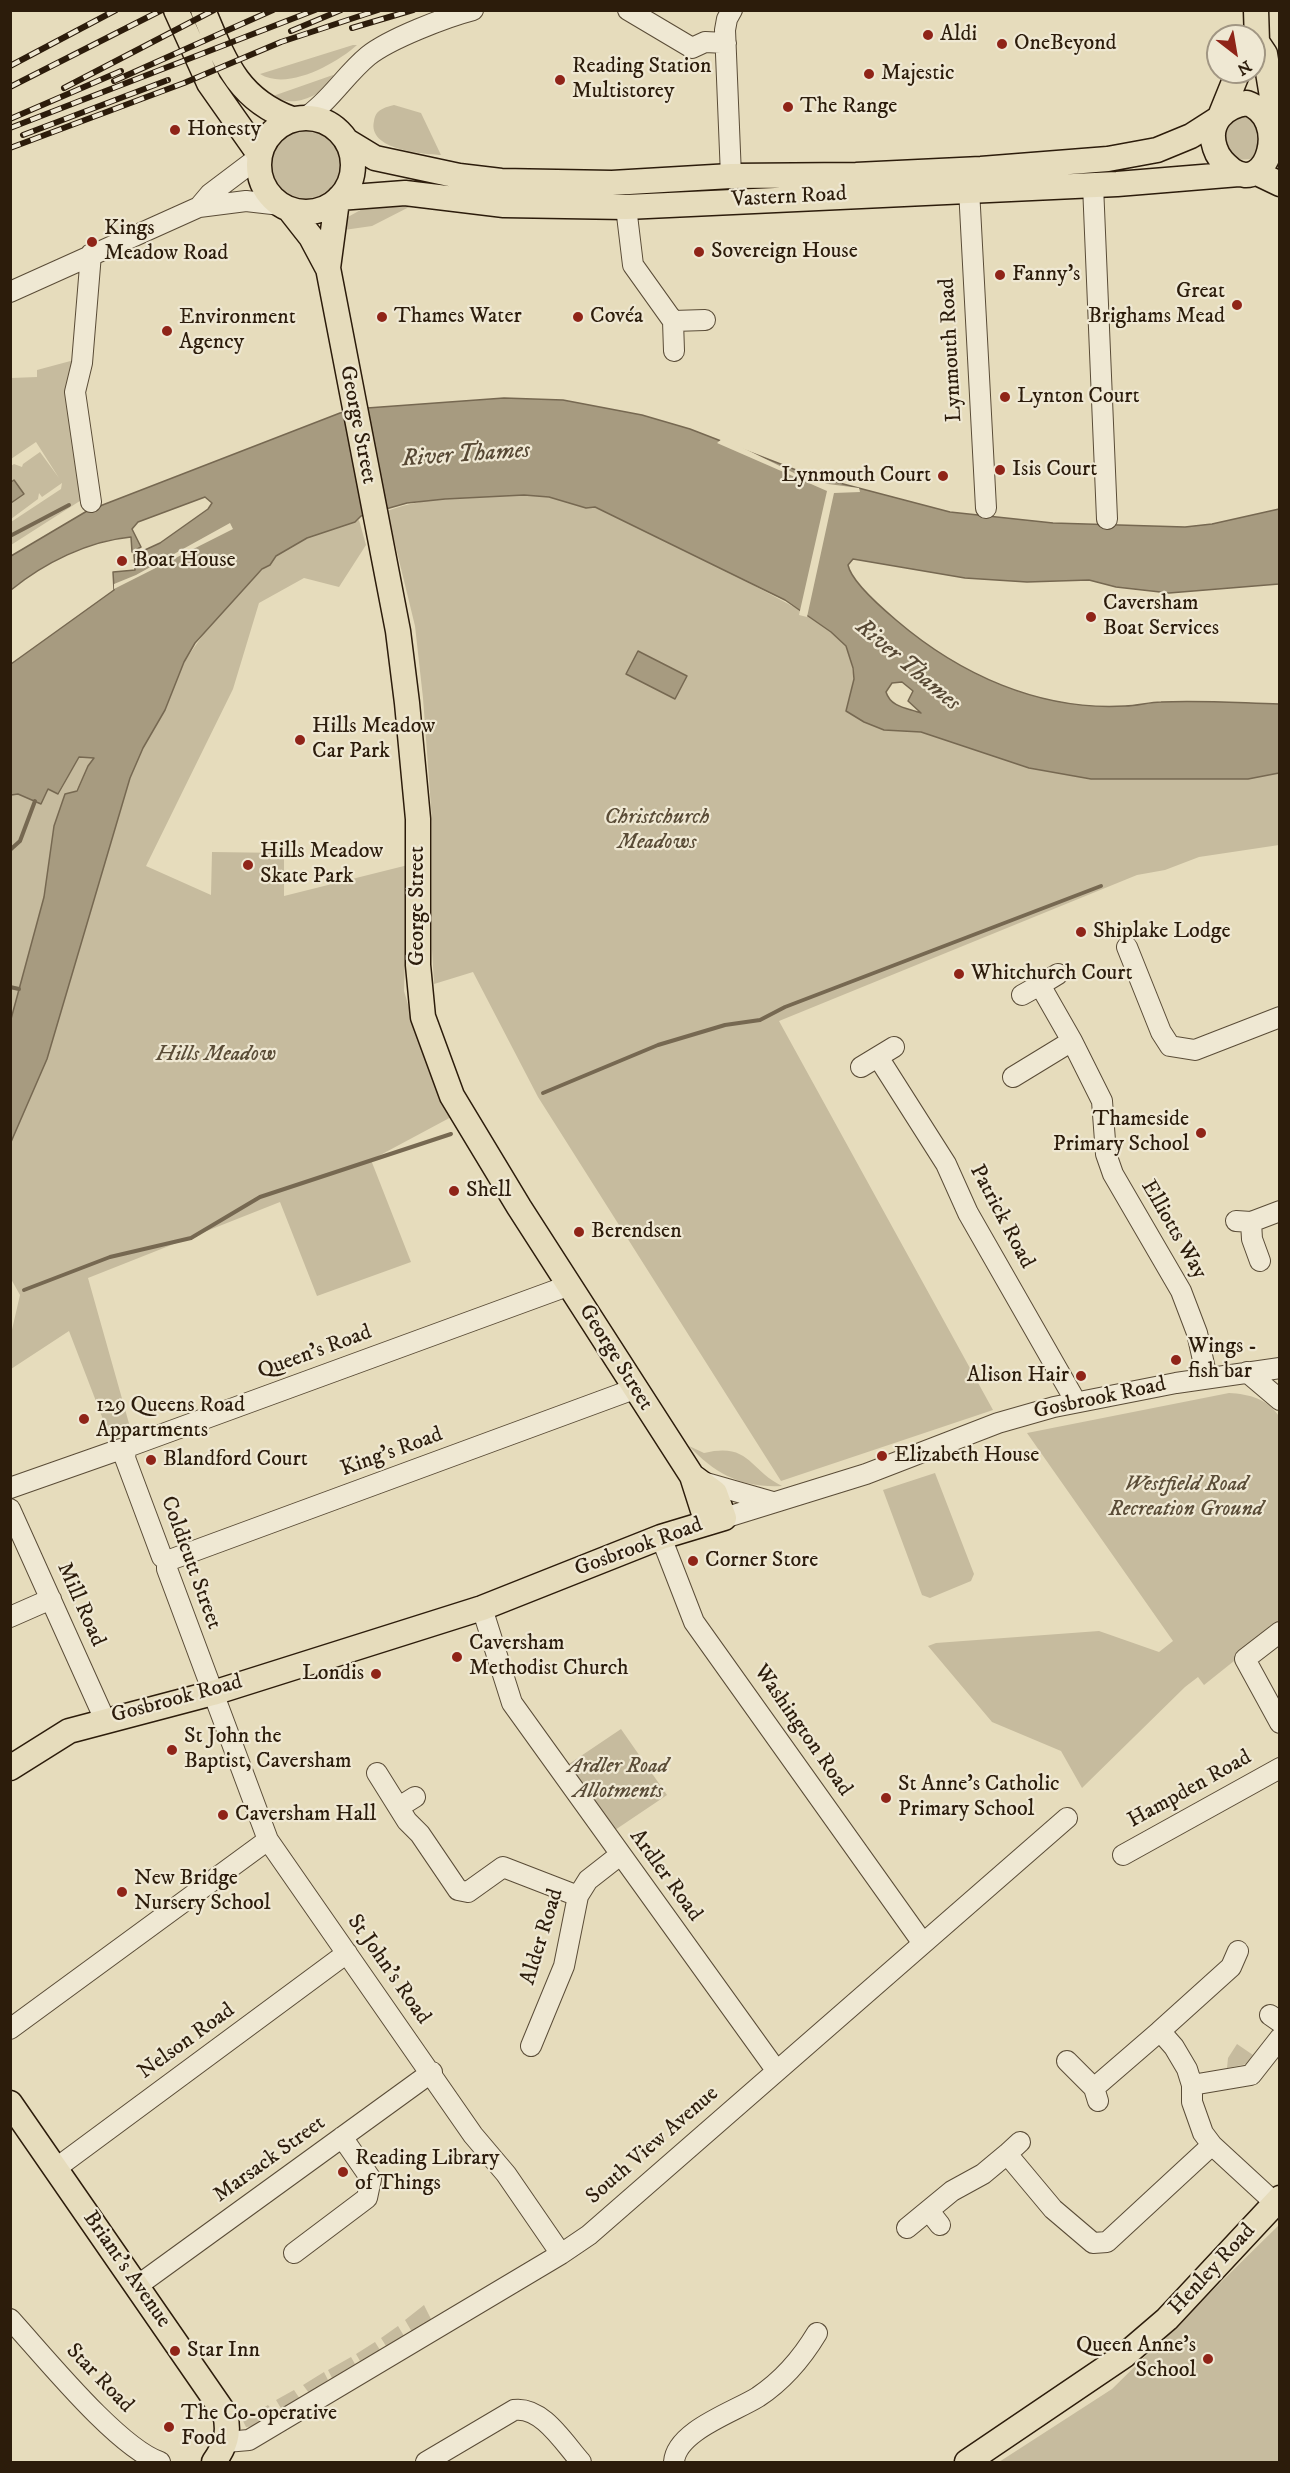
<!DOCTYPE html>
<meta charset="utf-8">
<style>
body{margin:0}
#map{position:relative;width:1290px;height:2473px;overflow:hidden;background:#e6dcbc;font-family:"IM FELL DW Pica",serif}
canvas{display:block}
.frame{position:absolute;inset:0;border:12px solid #2c1c0b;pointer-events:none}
.north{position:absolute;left:1206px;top:24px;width:60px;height:60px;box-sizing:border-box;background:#efe8d3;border:2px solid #a19683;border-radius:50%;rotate:149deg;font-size:16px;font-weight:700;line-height:24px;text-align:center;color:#2c1c0b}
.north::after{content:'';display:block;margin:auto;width:21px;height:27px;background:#8f2418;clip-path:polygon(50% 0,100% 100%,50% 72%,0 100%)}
</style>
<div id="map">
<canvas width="1290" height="2473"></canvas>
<div class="frame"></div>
<div class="north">N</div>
</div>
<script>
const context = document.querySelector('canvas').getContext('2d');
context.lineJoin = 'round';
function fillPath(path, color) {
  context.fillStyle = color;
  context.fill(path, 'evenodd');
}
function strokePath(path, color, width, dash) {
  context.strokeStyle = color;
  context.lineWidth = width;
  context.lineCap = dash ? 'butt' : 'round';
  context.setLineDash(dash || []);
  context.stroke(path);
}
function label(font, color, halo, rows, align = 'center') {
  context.font = font + ' "IM FELL DW Pica",serif';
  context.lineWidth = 4.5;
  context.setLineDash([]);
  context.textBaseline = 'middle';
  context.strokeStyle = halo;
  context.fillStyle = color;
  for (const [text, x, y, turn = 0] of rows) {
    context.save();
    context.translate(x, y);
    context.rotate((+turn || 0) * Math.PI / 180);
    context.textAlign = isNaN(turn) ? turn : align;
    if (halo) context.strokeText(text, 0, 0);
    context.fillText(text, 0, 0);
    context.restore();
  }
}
const green = new Path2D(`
 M353,45H357C336,64 287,91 260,74Z
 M333,75L337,78C321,94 295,110 273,96Z
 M394,105L421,113L441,155C423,154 367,150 374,121C376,109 384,108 394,105Z
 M1247,114L1261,121L1258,156C1244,163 1236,159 1225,150C1222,124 1222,124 1247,114Z
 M272 165a35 35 0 1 1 70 0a35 35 0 1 1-70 0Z
 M415,204L372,226L344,230L346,218L366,207Z
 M78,359L83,499L11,545V522L61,489L62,483L42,497L39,493L38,499L11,519V466L14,464L22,467L23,464L40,452L59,478L36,442L11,459V378L37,377V370Z
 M524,495L549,497L604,510L703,558L807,614L831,632L846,646L850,656L854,679L846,711L910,731L921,732L1029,768L1091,779H1248L1279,773V845L1199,857L1165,870L1137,875L779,1021L993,1410L781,1481L538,1097L473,972L434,984L432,949V821L423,698L415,626L387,511C430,495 479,497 524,495Z
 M359,520L366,545L339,587L304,578L259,603L233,689L146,866L211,895L212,852L284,853V896L408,865L404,991L414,1025L455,1115L371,1160L411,1262L317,1296L280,1202L88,1278L130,1427L109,1435L69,1331L11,1369V1334L20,1295L11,1279V1142L47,1059L130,778L143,748L165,710L184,662L214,619L276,556L307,538Z
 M79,757L94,758L88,766L76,791L65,794L54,826L44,897L11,1019V795L18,794L41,804L48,789L59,794Z
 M1229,1393C1249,1394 1269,1399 1280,1418L1279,1625L1204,1685L1198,1677L1185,1687L1082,1788L1061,1751L992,1722L928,1646L936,1643L1099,1631L1159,1652L1173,1641L1027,1433Z
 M689,1446L704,1453C750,1442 749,1470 782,1486C742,1488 715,1474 689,1446Z
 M935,1473L974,1574L971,1581L930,1598L922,1595L883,1490Z
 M621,1729L667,1795L615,1830L569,1764Z
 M1237,2044L1253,2055L1247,2064L1227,2068L1228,2058Z
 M1279,2225V2462H999L1112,2389Z
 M424,2305L431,2319L412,2332L405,2320Z
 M398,2326L404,2336L386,2346L381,2338Z
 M375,2342L380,2350L360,2361L356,2354Z
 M351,2357L355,2364L332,2378L328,2370Z
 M324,2372L328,2380L309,2393L303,2385Z
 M294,2390L300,2399L282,2410L276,2400Z
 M268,2405L276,2415L258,2426L246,2427L243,2421Z`);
const water = new Path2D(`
 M504,398L563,400L642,415L690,429L809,475L950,512L1053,523L1185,527L1212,524L1279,509V584L1169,593L1116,587L1089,580L1027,582L965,578L853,559L848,565C851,581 883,609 896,620C959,674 1039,711 1125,706C1137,706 1149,702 1161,702C1200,700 1240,703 1279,704V773L1248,779H1091L1029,768L921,732L884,730L864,722L846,711L854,679L853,668L846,646L831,632L785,600L595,507L586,508L549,497L524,495L445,499L407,503L361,516L355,522L307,538L276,556L270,565L262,569L195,643L184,662L165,710L143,748L130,778L47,1059L11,1142V1019L44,897L54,826L65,794L77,791L88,766L94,758L79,757L58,794L48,789L41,804L18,794L11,795V664L114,590L113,572L135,570L134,555L160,543L208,509L212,503L205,497L138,522L132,529L141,547L132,552L131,537C88,541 44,563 11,590V556L87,511L340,413L367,408ZM902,682L913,691L908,701L921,713C908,708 891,708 886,692L892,683Z
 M14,480L24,494L11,503V482Z
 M638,651L687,676L675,699L626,674Z`);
const pier = new Path2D(`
 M723,438L796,474L828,484L859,488L860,492L834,493L807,617L799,615L827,491L717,443Z
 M230,523L233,529L114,589V584L136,575Z`);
const stream = new Path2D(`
 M10,536L69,505
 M10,850L20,841L35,801
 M10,987L19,989
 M543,1093L658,1045L725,1025L760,1020L785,1007L1101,886
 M24,1290L110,1257L191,1238L260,1197L451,1134`);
const minor = new Path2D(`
 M628,10L692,48L705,42L726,43
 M306,117C330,101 345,75 368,56C389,39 446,17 473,10
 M731,176L725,30L727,19L732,10
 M1093,185L1107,519
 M969,189L986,508
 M199,207L210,194L259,157
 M626,207L633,265L673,321L674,351
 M91,254L82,363L75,392L91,502
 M10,292L199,207L246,201L281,205
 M673,321L705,320
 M1127,947L1161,1032L1170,1046L1195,1050L1280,1017
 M1040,985L1058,974
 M1022,995L1040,985L1072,1041L1102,1101L1106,1154L1113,1174L1181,1291L1197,1333L1207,1378
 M878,1057L946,1164L968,1213L1076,1402
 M861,1067L894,1047
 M1013,1077L1072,1041
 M1236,1221L1251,1222L1280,1211
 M1251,1222L1252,1239L1260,1261
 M1247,1372L1280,1400
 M126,1450L125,1458L162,1557L167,1561V1569L268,1840L473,2135L506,2174L561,2254
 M703,1482L773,1502
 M10,1488L121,1449L126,1450L130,1446L570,1285
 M10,1509L105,1720
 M724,1518L866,1474L998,1423L1054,1407L1176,1383L1280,1368
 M661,1537L694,1622L922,1942
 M167,1561L634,1389
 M482,1608L512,1703L776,2070
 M10,1617L51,1599
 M1280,1632L1245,1659L1280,1723
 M377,1773L407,1821L420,1834L458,1890L468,1892L503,1867L578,1896
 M399,1807L415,1797
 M1123,1855L1280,1768
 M1270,2015L1280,2022
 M10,2029L268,1840
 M1160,2031L1231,1967L1238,1951
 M531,2046L564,1966L578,1896L588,1880L620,1855
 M1067,2061L1094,2088
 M1192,2085L1251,2075L1280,2038
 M1098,2101L1094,2088L1160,2031L1174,2047L1187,2069L1192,2085V2102L1203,2133L1212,2145L1275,2203
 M1007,2154L1020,2142
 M55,2169L347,1953
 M929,2211L940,2225
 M907,2228L952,2191L983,2174L1007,2154L1053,2209L1093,2243L1107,2242L1212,2145
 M294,2253L367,2198L371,2179L342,2137
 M137,2286L432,2072
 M10,2319C43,2355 117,2447 160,2462
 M226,2442L249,2440L561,2254L589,2235L1067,1818
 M426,2462L514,2410C542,2406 564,2443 581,2462
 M674,2462C676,2431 734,2412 758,2397C782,2381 802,2358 817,2333`);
const major = new Path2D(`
 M176,10L209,83L259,154
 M203,10C224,60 237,99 292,119
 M1256,10L1257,42L1265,54L1276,121
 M1247,103C1290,118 1268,195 1232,170C1224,164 1218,158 1215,148C1207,124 1223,106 1247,103Z
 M1221,114L1238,72
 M259 165a47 47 0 1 1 94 0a47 47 0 1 1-94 0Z
 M347,141L375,158L459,176L501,181L612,183L731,176L856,175L981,169L1108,159L1157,150L1191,136L1216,120
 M1257,173L1280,184
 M339,198L405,193L504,205L626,207L1117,184L1239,174
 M337,201L328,268L398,631L407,703L418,819V965L423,1017L452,1096L519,1207L692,1476L707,1523
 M289,209L311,237L327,267
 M10,1768L69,1731L213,1693L482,1608L661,1537L724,1518L715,1493L692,1476
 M10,2103L225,2414C230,2434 225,2446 214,2462
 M967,2462L1125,2355L1167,2319L1280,2198`);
const rail = new Path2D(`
 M352,28L413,10
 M291,31L341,10
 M10,66L116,10
 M114,81L273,10
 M10,87L162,10
 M64,88L214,10
 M10,119L121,71
 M10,128L315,10
 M23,135L168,80
 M10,148L184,83L281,42L378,10`);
const markers = [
 [928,35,6,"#8f2418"],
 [1002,44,6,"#8f2418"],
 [869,74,6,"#8f2418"],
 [560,80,6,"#8f2418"],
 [788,107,6,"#8f2418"],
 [175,130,6,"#8f2418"],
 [92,242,6,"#8f2418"],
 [699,252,6,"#8f2418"],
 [1000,275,6,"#8f2418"],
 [1237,305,6,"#8f2418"],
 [382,317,6,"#8f2418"],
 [578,317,6,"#8f2418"],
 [167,331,6,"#8f2418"],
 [1005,397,6,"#8f2418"],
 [1000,470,6,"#8f2418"],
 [943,476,6,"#8f2418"],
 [122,561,6,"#8f2418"],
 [1091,617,6,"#8f2418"],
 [300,740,6,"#8f2418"],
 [248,865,6,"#8f2418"],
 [1081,932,6,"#8f2418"],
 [959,974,6,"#8f2418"],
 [1201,1133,6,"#8f2418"],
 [454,1191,6,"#8f2418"],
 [579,1232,6,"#8f2418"],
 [1176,1360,6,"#8f2418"],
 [1081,1376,6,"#8f2418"],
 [84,1419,6,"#8f2418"],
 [882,1456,6,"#8f2418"],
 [151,1460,6,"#8f2418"],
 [693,1561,6,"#8f2418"],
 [457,1657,6,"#8f2418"],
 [376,1674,6,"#8f2418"],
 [172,1750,6,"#8f2418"],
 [886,1798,6,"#8f2418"],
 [223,1815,6,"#8f2418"],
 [122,1892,6,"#8f2418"],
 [343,2172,6,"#8f2418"],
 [175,2351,6,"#8f2418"],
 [1208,2359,6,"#8f2418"],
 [169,2427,6,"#8f2418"]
];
const poiNames = [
 ["Aldi",940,35],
 ["OneBeyond",1014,44],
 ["Reading Station",572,67],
 ["Multistorey",572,92],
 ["Majestic",881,74],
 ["The Range",800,107],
 ["Honesty",187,130],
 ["Kings",104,229],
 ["Meadow Road",104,254],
 ["Sovereign House",711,252],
 ["Fanny's",1012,275],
 ["Great",1225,292,"right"],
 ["Brighams Mead",1225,317,"right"],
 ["Thames Water",394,317],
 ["Covéa",590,317],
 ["Environment",179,318],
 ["Agency",179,343],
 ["Lynton Court",1017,397],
 ["Isis Court",1012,470],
 ["Lynmouth Court",931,476,"right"],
 ["Boat House",134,561],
 ["Caversham",1103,604],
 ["Boat Services",1103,629],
 ["Hills Meadow",312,727],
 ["Car Park",312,752],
 ["Hills Meadow",260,852],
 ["Skate Park",260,877],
 ["Shiplake Lodge",1093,932],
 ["Whitchurch Court",971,974],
 ["Thameside",1189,1120,"right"],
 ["Primary School",1189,1145,"right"],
 ["Shell",466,1191],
 ["Berendsen",591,1232],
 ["Wings -",1188,1347],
 ["fish bar",1188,1372],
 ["Alison Hair",1069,1376,"right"],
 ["129 Queens Road",96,1406],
 ["Appartments",96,1431],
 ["Elizabeth House",894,1456],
 ["Blandford Court",163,1460],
 ["Corner Store",705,1561],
 ["Caversham",469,1644],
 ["Methodist Church",469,1669],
 ["Londis",364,1674,"right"],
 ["St John the",184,1737],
 ["Baptist, Caversham",184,1762],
 ["St Anne's Catholic",898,1785],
 ["Primary School",898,1810],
 ["Caversham Hall",235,1815],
 ["New Bridge",134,1879],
 ["Nursery School",134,1904],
 ["Reading Library",355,2159],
 ["of Things",355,2184],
 ["Queen Anne's",1196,2346,"right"],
 ["School",1196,2371,"right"],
 ["Star Inn",187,2351],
 ["The Co-operative",181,2414],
 ["Food",181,2439]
];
const streetNames = [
 ["Vastern Road",789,198,-3],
 ["Lynmouth Road",952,350,-93],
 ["George Street",357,425,79],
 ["George Street",418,906,-90],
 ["Patrick Road",1001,1217,62],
 ["Elliotts Way",1173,1230,60],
 ["Queen's Road",315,1353,-20],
 ["George Street",615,1358,58],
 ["Gosbrook Road",1100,1399,-12],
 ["King's Road",392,1453,-20],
 ["Gosbrook Road",639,1548,-20],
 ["Coldicutt Street",190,1563,70],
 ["Mill Road",80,1605,66],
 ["Gosbrook Road",177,1700,-15],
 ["Washington Road",802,1731,55],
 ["Hampden Road",1190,1790,-29],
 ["Ardler Road",665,1876,54],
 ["Alder Road",543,1937,-73],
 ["St John's Road",388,1970,55],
 ["Nelson Road",187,2042,-36],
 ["South View Avenue",653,2146,-41],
 ["Marsack Street",270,2160,-36],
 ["Briant's Avenue",126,2270,55],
 ["Henley Road",1213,2270,-47],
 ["Star Road",99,2379,46]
];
const parkNames = [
 ["Christchurch",657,818],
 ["Meadows",657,843],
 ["Hills Meadow",216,1055],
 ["Westfield Road",1186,1485],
 ["Recreation Ground",1186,1510],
 ["Ardler Road",618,1767],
 ["Allotments",618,1792]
];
const waterNames = [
 ["River Thames",466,456,-4],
 ["River Thames",907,666,40]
];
fillPath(green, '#c6bb9e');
fillPath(water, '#a79b80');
strokePath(water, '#766851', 1.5);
fillPath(pier, '#e6dcbc');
strokePath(stream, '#766851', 4);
strokePath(minor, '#5a4c37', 22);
strokePath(major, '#2c1c0b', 27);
strokePath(minor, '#efe8d3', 20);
strokePath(major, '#e6dcbc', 24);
strokePath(rail, '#2c1c0b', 6);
strokePath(rail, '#efe8d3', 4, [11]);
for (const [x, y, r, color] of markers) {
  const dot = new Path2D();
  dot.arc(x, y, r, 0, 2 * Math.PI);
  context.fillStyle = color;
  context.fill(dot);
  strokePath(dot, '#efe8d3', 2);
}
label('22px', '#2c1c0b', '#efe8d3', poiNames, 'left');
label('22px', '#2c1c0b', '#efe8d3', streetNames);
label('italic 22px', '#5a4c37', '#efe8d3', parkNames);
label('italic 24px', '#574834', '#efe8d3', waterNames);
</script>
